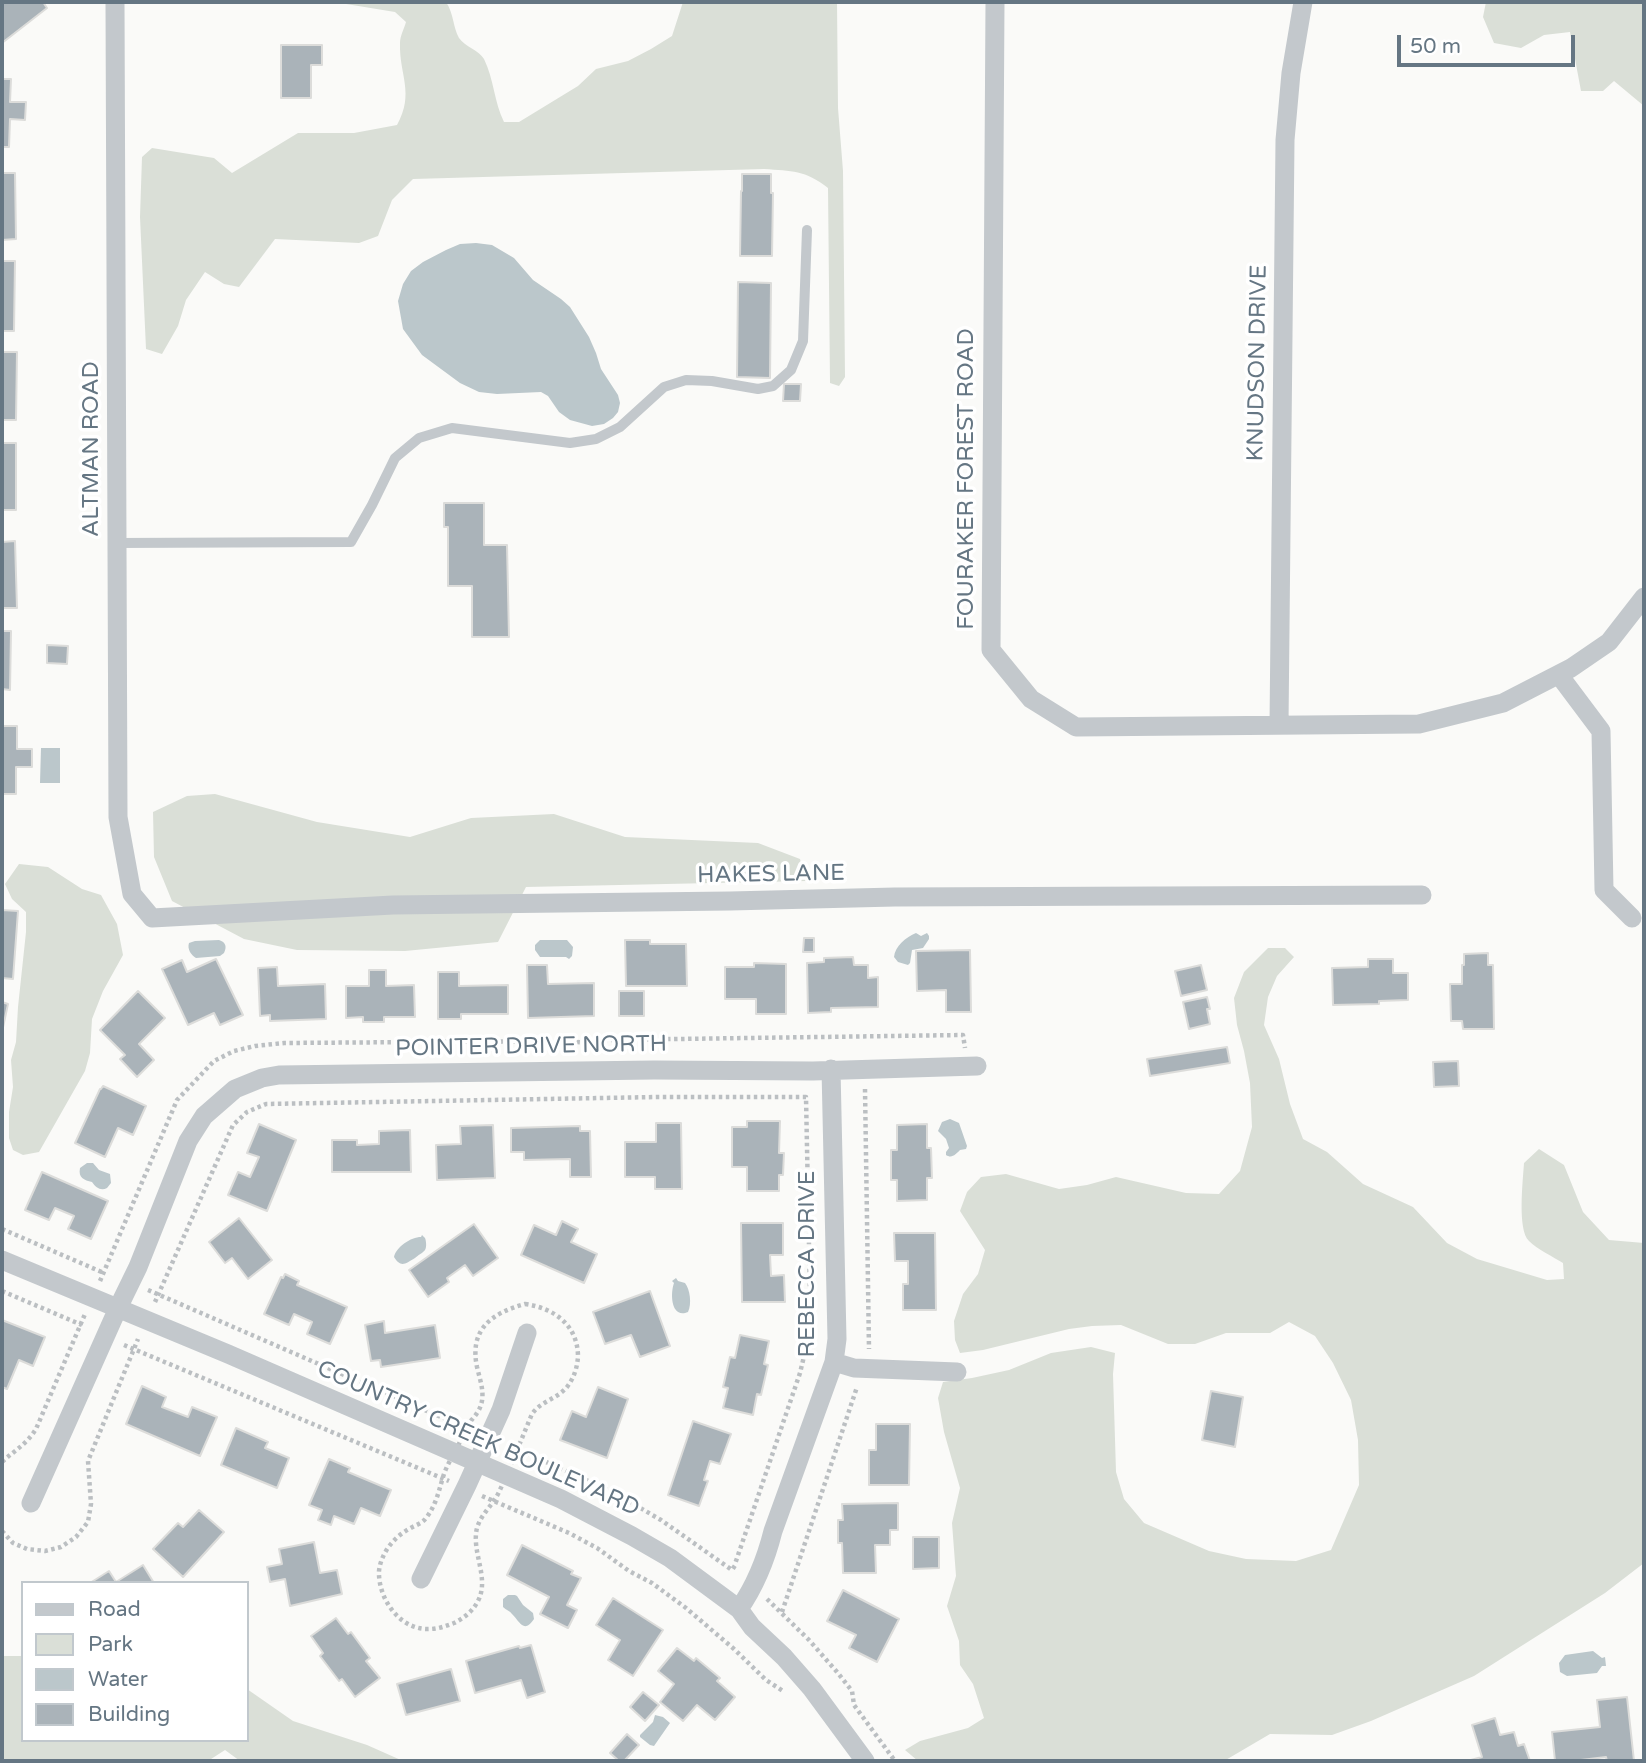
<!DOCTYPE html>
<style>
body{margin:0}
#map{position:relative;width:1646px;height:1763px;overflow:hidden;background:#fafaf8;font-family:"Varela Round",sans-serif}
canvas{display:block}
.frame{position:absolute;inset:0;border:4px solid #657683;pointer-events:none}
.legend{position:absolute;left:21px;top:1581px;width:228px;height:161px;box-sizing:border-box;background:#fff;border:2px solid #c1c8cd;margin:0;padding:9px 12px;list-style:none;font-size:21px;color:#657683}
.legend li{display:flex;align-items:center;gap:14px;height:35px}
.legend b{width:35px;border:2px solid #c1c8cd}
.scale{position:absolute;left:1397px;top:35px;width:178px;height:32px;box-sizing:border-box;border:4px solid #657683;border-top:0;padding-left:9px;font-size:21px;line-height:24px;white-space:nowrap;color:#657683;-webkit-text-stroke:5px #fff;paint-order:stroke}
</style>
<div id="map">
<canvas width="1646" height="1763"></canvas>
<div class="frame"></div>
<ul class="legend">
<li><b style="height:9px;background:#c3c8cc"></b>Road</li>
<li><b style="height:19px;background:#dadfd7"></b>Park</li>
<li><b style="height:19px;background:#bbc7cb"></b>Water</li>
<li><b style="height:19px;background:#aab3b9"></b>Building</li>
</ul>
<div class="scale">50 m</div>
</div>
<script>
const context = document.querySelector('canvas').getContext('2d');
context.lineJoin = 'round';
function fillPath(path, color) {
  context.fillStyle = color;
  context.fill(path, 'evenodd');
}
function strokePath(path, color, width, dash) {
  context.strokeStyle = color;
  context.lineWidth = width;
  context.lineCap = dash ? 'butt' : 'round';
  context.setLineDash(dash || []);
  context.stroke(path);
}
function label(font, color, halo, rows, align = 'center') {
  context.font = font + ' "Varela Round",sans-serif';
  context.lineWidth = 7;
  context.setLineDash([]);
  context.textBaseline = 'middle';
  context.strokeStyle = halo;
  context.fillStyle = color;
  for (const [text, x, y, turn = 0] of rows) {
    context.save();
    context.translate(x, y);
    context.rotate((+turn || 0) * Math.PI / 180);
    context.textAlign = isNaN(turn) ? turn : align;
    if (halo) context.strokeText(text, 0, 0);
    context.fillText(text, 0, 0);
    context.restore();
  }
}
const green = new Path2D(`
 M340,2H446C454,14 453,28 459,38C465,47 479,50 484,59C494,79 494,102 504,122H519L578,86L596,69L628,61L651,49L672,36L683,2H837L838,108L843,171L845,377L839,386L830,383L828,188C805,170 792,171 764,169L413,179L392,200L378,236L359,243L275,239L239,287L224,284L205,272L186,300L178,326L162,354L146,349L140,217L142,157L152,148L214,158L232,173L298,133H354L397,125C415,93 399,75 400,43C400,36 404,29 406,22L395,12L340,3Z
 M1486,2H1644V106L1614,81L1603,91H1581L1570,32L1544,35L1521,48L1494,43L1483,17Z
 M215,794L317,822L410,837L471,818L554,814L625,837L758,843L800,859L806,881L526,887L498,942L405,951L297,950L244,939L172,901L154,857L153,812L187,796Z
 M19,864L48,867L82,889L101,895L117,924L123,955L103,991L92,1019L90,1053L85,1071L39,1152L23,1155L13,1150L9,1138V1112L13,1087L11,1060L16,1042L18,1007L26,932V912L12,899L5,884Z
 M1268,948H1285L1294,957L1277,976L1268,997L1264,1025L1279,1059L1290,1104L1303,1139L1327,1152L1363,1184L1413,1207L1447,1243L1477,1259L1547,1280L1564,1279L1563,1263C1552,1256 1538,1250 1529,1241C1517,1230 1523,1180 1524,1163L1539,1149L1564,1165L1583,1212L1609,1240L1644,1243V1563L1605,1593L1474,1676L1371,1721L1332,1735L1270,1734L1224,1761H918L905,1750L920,1741L968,1728L984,1718L973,1684L960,1665L959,1641L947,1606L956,1576L952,1523L960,1488L944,1432L938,1398L943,1382L972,1378L1009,1370L1051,1353L1091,1347L1115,1353L1113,1374L1116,1472L1124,1499L1144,1523L1209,1551L1246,1559L1296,1561L1331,1550L1359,1485L1358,1440L1351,1400L1333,1363L1315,1336L1289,1322L1270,1333H1226L1195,1344H1168L1121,1325L1092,1326L1069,1329L983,1350L960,1353L955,1340L954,1321L963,1294L978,1274L985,1250L960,1211L967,1192L981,1177L1006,1174L1059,1189L1087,1185L1116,1177L1186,1193L1219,1194L1240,1171L1252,1127L1250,1083L1244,1051L1237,1025L1234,998L1244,972Z
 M2,1656H23V1740H247V1689L293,1721L367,1745L403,1761H240L225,1750L208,1761H2Z`);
const water = new Path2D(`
 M476,243L492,245L514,258L533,280L561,299L570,307L589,337L596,353L601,369L618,395L620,403L618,412L613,418L604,424L592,426L570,420L559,412L548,396L541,392L497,394L479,392L460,383L422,355L403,329L398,301L403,284L411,271L423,262L446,250L460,244Z
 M41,748H60V783H40Z
 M916,933L921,936L927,933L929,936V939L923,948L912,950L910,963L908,965L898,962L894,957C895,946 906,937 916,933Z
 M219,940C226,942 227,947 224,953L220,956L196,958C191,955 187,949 189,943L195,941Z
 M540,940H567L573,947L572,956L569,959L566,957H540L535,950V945Z
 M950,1119L959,1123L967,1146L966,1149L960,1150C956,1154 952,1159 946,1155V1152L949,1148L946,1139L938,1131L942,1122Z
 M87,1163H93L99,1170L110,1174L111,1183L107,1188C101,1191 96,1188 92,1182C84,1180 78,1178 80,1168Z
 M422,1235L425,1238C426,1240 427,1247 425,1250C424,1252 417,1256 415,1258C405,1264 401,1268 394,1257C396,1247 411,1237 421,1237Z
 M676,1278L678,1281L685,1283C690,1289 692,1304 688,1312C671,1319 670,1294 674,1283L672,1281Z
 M508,1595H515L517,1596L523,1605L533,1613L534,1619C524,1634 520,1622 512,1614C510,1611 506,1610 503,1607V1599Z
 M1593,1651L1602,1658L1605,1657L1606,1666H1602L1597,1673L1567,1676L1560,1672L1559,1663L1565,1655Z
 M655,1715L663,1717L670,1723L654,1746L650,1745L640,1737V1735L653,1722Z`);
const building = new Path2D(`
 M2,2H43L47,8L2,43Z
 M281,45H322V65H311V98H281Z
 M2,79H11L10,102H26L25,120L10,119L9,147H2Z
 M2,173H15L16,239L2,240Z
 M742,174H771V193H773L772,256H740L741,191H742Z
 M2,261H15L14,331H2Z
 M738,282L771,283L770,378L737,377Z
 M2,352H17L16,420H2Z
 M784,384H801L800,401H783Z
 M2,443H16V510H2Z
 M444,503H484V545H507L509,637H472V586H448V527H444Z
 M15,541L17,608H2V542Z
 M2,631H11L10,690L2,689Z
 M47,645L68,646L67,664L47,663Z
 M2,726H17V749H32V767H16V794H2Z
 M2,910L18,911L13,979L2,978Z
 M804,938H814V952H803Z
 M625,940H650V944H686L687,986H626Z
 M970,950L971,1012H946V990L917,991L916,951Z
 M1488,953V965H1493L1494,1029H1463L1462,1021H1451L1450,984H1462V965H1464V954Z
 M853,957L854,965H868V978L878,977V1007L831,1008V1012L808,1013L807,963L824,962V958Z
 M216,959L243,1015L220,1025L214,1013L188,1025L162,969L182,960L187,972Z
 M1368,959H1393V973H1408V1000L1379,1001V1004L1333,1005L1332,968L1368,967Z
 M754,963L786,964V1014H756V999H725V967H754Z
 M527,965H547L548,984L594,983V1016L528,1018Z
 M1201,965L1207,990L1181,996L1175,971Z
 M277,967L278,986L325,984L326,1019L270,1021V1015L260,1016L258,968Z
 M369,970H386V986L414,985L415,1017H384V1022H363V1017L346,1018V986H369Z
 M438,972H459V986L508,985V1014H461V1019H438Z
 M138,991L165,1018L139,1044L154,1060L137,1077L120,1059L125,1055L100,1030Z
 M619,991H644V1016H619Z
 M1207,997L1210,1009H1207L1210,1024L1189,1029L1183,1002Z
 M2,1002L8,1004L2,1032Z
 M1227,1047L1230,1063L1150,1076L1147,1059Z
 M1458,1061L1459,1086L1434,1087L1433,1062Z
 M103,1086L146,1106L133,1135L118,1128L105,1157L75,1143L100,1089H101Z
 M747,1121H780L779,1153H784L783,1175H779V1191H747V1167H732V1127H747Z
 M656,1123H681L682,1189H655V1177H625V1142H656Z
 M259,1124L296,1140L267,1211L228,1195L238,1172L250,1177L259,1157L247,1153Z
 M927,1124V1148H931L932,1178H927V1200L897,1201V1180H891V1150H897V1125Z
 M493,1125L495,1178L437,1180L436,1145L461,1144L460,1126Z
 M580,1126V1131H590L591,1177H570V1159L524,1160V1152H511V1128Z
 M410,1130L411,1172H332V1140H357V1145L379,1144V1131Z
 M42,1172L108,1201L91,1239L68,1229L74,1216L55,1208L49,1220L25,1210Z
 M239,1218L272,1260L248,1279L232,1258L225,1263L209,1242Z
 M562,1221L578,1229L571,1242L597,1254L584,1283L521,1255L534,1225L556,1235Z
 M741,1223H783V1255H770L771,1276L784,1275L785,1302H742Z
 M474,1224L498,1258L473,1276L465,1265L447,1278L449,1282L428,1297L409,1270Z
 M894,1233H935L936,1310H903V1284H908V1261H895Z
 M285,1274L299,1281L297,1285L347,1307L330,1344L307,1334L312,1322L294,1314L289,1325L264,1314L281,1277L283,1278Z
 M650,1291L670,1346L640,1357L631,1335L605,1344L593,1312Z
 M2,1320L45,1337L33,1366L19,1360L7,1389L2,1387Z
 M384,1321L385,1333L435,1325L440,1358L381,1367L380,1360L371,1361L365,1325Z
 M740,1335L769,1341L764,1364L768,1365L761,1395L757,1394L753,1415L723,1408L728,1388L723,1387L730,1357L735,1358Z
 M142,1386L166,1397L162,1407L188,1417L192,1407L217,1417L200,1456L126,1424Z
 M598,1387L628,1399L607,1458L560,1440L572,1411L586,1417Z
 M1211,1391L1243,1397L1235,1447L1202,1440Z
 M693,1421L731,1434L720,1464L710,1461L704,1480L708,1481L699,1506L668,1495Z
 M876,1424H910L909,1485H869V1450H876Z
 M236,1428L268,1442L265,1448L289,1458L277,1488L221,1465Z
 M329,1459L350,1468L348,1472L391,1490L380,1516L361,1508L354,1524L334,1516L331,1525L318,1520L322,1510L309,1505Z
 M898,1503V1530H890V1545H875L876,1573H843L842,1543H838V1520H843L842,1504Z
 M199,1510L224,1532L183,1577L153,1549L178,1523L183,1527Z
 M913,1537H939V1568L913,1569Z
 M314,1542L320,1573L337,1570L342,1594L290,1606L285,1579L270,1582L267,1567L282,1564L279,1549Z
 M522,1545L573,1571L571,1574L581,1578L567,1605L577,1610L568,1628L540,1614L549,1597L507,1575Z
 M143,1565L154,1583H90L109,1571L116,1582Z
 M843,1590L899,1619L877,1662L849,1648L856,1635L827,1621Z
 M613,1598L663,1630L633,1676L608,1660L620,1640L596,1625Z
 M336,1618L348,1634L351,1632L370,1658L366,1661L380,1678L355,1697L342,1679L339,1681L320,1656L323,1653L311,1636Z
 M531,1645L545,1692L527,1698L521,1680L475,1693L466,1661L519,1646L520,1648Z
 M677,1648L694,1661L696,1658L720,1678L717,1681L735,1697L715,1720L697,1705L683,1721L660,1702L674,1684L658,1671Z
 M451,1669L460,1701L406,1715L397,1684Z
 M643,1692L659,1705L645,1721L630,1707Z
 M1627,1697L1634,1761H1607L1606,1757L1581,1760L1582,1761H1555L1552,1732L1600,1727L1597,1700Z
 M1495,1718L1500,1735L1514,1732L1518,1746L1524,1744L1530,1761H1467L1482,1757L1472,1725Z
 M627,1734L639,1745L624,1761H619L610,1753Z`);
const path = new Path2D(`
 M865,1089L869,1349
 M2,1229L104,1273
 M100,1281L177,1100L214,1061L234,1051L255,1046L284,1043L561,1041L590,1043L604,1040L963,1035L965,1048
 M148,1290L471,1430
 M2,1291L82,1325
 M155,1302L233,1125L247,1112L266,1104L659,1097H806L810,1295L806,1348L800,1373L735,1564
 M525,1304C554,1308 578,1325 578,1357C577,1368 574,1378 567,1387C557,1399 541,1401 532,1414C521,1440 511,1466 499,1492C493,1505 481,1514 477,1528C471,1552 490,1578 478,1601C473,1611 464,1618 454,1623C446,1626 438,1629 429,1629C399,1630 378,1598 379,1571C381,1553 394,1537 409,1529C415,1525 422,1524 426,1518C437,1504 439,1489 444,1474C449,1460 458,1448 463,1435C465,1430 464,1430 467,1426C470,1421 474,1418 477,1413C487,1398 481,1384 477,1367C469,1329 492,1313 525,1304Z
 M124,1345L449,1481
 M508,1445L611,1491L661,1520L732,1570L736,1564
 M2,1462C15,1450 26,1445 36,1429L85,1314
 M482,1496L569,1533L597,1548L629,1571L652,1583L686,1608L734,1649L766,1680L783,1691
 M2,1531L13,1543L27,1549L45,1551L61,1547L76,1537L88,1522L91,1504L88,1461L138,1339
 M767,1599L809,1640L837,1672L852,1691L854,1705L895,1761
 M782,1612L857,1387`);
const lane = new Path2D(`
 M117,543L351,542L372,505L395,458L419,438L452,428L570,443L596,439L620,427L664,387L686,380L712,381L758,389L773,386L791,370L803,341L807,230`);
const street = new Path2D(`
 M115,2L118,817L132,894L152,918L393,905L730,901L895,897L1422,895
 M995,2L991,650L1031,699L1076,727L1419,724L1503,703L1571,668L1609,642L1644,597
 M1559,675L1601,731L1604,890L1632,918
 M1279,725L1285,140L1291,73L1303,2
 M2,1260L228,1354L561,1499L632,1536L670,1558L739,1609L752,1627L784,1657L812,1689L865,1761
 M834,1362L854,1368L957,1372
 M31,1503L118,1308L138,1267L188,1141L204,1116L235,1089L262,1078L279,1075L654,1070L813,1071L977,1066
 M421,1579L467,1485L501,1410L527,1333
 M739,1609C755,1586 766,1559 773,1531L834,1362L837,1339L831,1069`);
const streetNames = [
 ["KNUDSON DRIVE",1258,363,-89],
 ["ALTMAN ROAD",92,449,-90],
 ["FOURAKER FOREST ROAD",967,479,-90],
 ["HAKES LANE",771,875,-1],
 ["POINTER DRIVE NORTH",531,1047,-1],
 ["REBECCA DRIVE",808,1264,-90],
 ["COUNTRY CREEK BOULEVARD",478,1439,24]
];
fillPath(green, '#dadfd7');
fillPath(water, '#bbc7cb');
fillPath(building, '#aab3b9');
strokePath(building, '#dcdcda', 2);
strokePath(path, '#bbbfc2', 4.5, [3.5, 3.5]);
strokePath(lane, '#c3c8cc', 10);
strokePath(street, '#c3c8cc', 19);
label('23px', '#657683', '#fff', streetNames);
</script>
